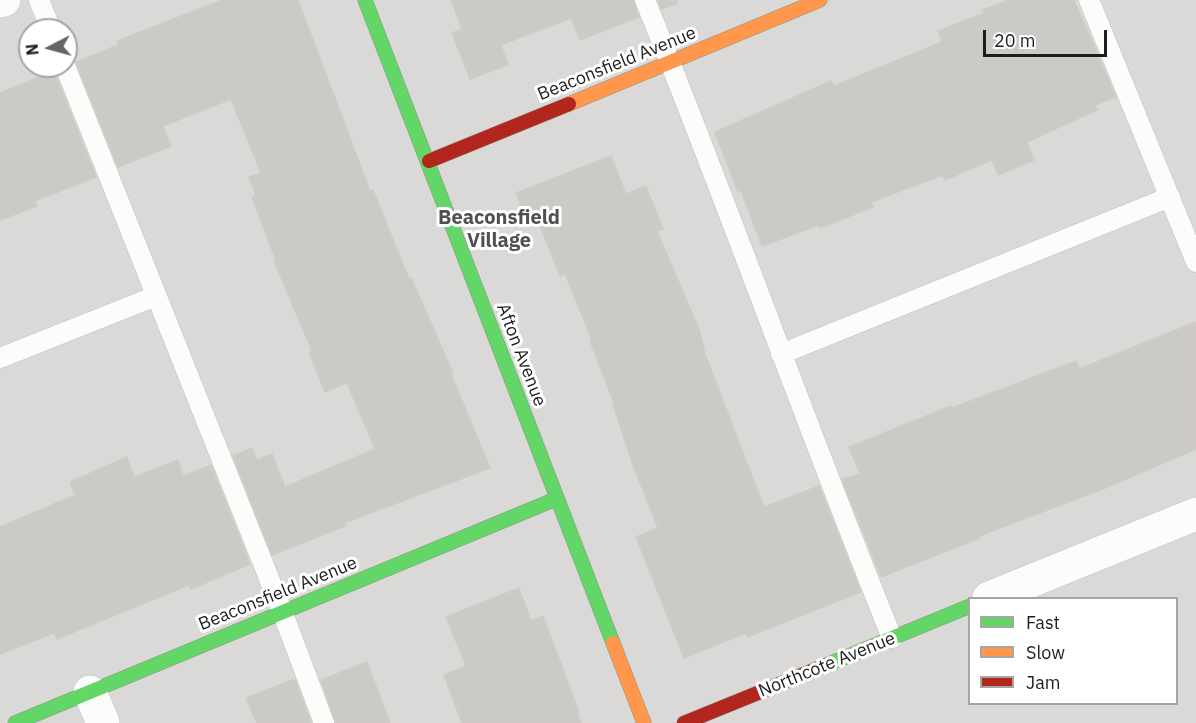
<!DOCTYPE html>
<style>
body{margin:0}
#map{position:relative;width:1196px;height:723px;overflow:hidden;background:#ebeae6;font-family:"IBM Plex Sans",sans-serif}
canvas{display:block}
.legend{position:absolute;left:968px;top:597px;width:210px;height:108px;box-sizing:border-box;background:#fff;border:2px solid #a5a5a5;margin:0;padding:8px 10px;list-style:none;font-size:18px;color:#1d1d1d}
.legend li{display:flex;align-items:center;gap:12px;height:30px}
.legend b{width:30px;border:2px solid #a5a5a5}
.north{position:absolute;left:18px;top:18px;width:60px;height:60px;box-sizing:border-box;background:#fff;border:2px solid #a5a5a5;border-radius:50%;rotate:264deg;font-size:16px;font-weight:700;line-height:24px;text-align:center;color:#1d1d1d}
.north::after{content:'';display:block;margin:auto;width:21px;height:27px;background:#656563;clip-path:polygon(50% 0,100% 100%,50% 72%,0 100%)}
.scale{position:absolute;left:983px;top:30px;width:124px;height:27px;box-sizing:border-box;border:3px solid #1d1d1d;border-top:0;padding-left:8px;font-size:18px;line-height:21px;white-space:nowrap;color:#1d1d1d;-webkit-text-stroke:4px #fff;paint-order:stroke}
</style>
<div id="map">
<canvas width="1196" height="723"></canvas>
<ul class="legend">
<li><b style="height:8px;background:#63d668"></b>Fast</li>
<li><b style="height:8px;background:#ff974d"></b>Slow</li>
<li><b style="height:8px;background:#b3261e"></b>Jam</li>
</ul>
<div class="north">N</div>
<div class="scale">20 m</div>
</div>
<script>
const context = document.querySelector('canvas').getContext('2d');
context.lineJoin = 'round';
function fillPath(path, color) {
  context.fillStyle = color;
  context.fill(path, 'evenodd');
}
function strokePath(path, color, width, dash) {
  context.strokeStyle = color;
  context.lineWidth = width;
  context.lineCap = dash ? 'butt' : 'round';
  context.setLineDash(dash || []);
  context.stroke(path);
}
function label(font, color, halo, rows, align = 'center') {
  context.font = font + ' "IBM Plex Sans",sans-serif';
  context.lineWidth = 6;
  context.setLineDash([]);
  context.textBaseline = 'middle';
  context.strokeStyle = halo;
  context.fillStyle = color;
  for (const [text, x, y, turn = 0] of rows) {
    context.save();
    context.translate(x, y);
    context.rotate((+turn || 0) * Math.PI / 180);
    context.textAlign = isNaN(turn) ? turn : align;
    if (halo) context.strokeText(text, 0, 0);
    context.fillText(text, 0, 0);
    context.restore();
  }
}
const residential = new Path2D(`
 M0,0H1196V723H0ZM30,30H66V66H30ZM970,598H1176V704H970Z`);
const building = new Path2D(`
 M222,0H298L370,191L373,190L409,279L411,278L435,332L453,373L451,374L490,468L344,523L345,526L272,555L233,456L252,448L257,460L272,454L285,487L375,449L347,383L325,392L309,352L312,351L274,261L276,260L252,198L256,196L249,177L261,173L231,99L163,126L171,146L118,167L76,62L118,45L117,41Z
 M451,0H633L639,17L580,40L571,18L501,45L508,65L470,79L452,33L462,29Z
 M658,0H676L677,3L661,9Z
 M1009,0H1074L1116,97L1095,105L1097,110L1027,142L1034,160L998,175L992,160L945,180L943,175L871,202L873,207L820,228L819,225L762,246L741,191L738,192L715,132L831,81L834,86L942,42L938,31L984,13L983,10Z
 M54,71L96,177L35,201L37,206L0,220V93Z
 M611,156L626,194L646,186L663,229L657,231L699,329L705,354L764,507L819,486L861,592L747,637L746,633L684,658L636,537L658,528L633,465L613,404L614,403L590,341L592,340L565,274L560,276L539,223L530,226L516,193Z
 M1196,322V449L1108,487L979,536L980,538L881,577L842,479L860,474L849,447L951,406L952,408L1076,361L1079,369Z
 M127,457L134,477L178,460L183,476L211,465L250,564L191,589L189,585L57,639L54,633L0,654V527L75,495L70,482Z
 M519,588L531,621L543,616L579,712L577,713L581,723H462L444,675L466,666L446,617Z
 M367,662L390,723H336L321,680Z
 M295,679L311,723H257L246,698Z`);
const lane = new Path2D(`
 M39,0L51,30
 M645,0C731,211 806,426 892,638
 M1089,0L1196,262
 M65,66L282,611L324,723
 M781,354L1170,197
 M0,358L156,296`);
const street = new Path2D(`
 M0,1L4,0
 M989,598L1196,514
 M90,692L103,723`);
const fast = new Path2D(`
 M365,0L613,643
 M829,664L970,606
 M15,723L556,499`);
const slow = new Path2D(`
 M569,104L820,0
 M613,643L644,723`);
const jam = new Path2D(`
 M429,161L569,104
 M684,723L829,664`);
const streetNames = [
 ["Beaconsfield Avenue",617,64,-22],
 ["Afton Avenue",521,355,69],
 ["Beaconsfield Avenue",278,594,-22],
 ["Northcote Avenue",827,665,-22]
];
const neighbourhoodNames = [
 ["Beaconsfield",499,218],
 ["Village",499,241]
];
fillPath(residential, '#dad9d7');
fillPath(building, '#cccac7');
strokePath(building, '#ceccc8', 1.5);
strokePath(lane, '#c2c2c0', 21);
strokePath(street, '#c2c2c0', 34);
strokePath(fast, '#909380', 15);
strokePath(slow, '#909380', 15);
strokePath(jam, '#909380', 15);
strokePath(lane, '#fcfcfb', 20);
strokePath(street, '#fcfcfb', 33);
strokePath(fast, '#63d668', 14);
strokePath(slow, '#ff974d', 14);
strokePath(jam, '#b3261e', 14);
label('18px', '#1d1d1d', '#fff', streetNames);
label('bold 20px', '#505050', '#fff', neighbourhoodNames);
</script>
